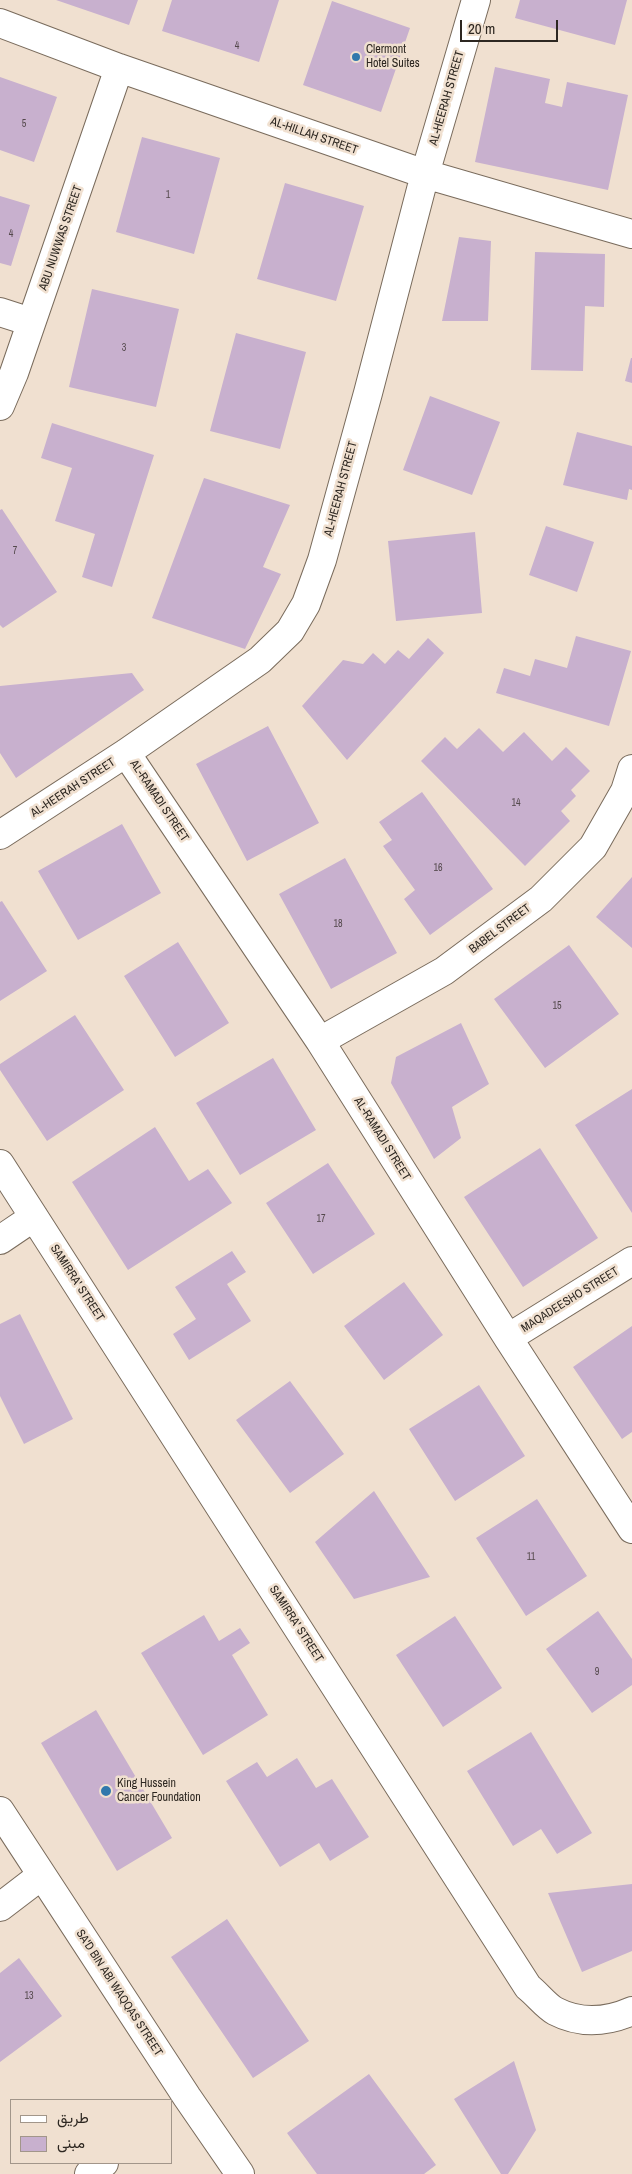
<!DOCTYPE html>
<meta charset="utf-8">
<style>
body{margin:0}
#map{position:relative;width:632px;height:2174px;overflow:hidden;background:#f0e0d0;font-family:"Archivo Narrow",Vazirmatn,sans-serif}
canvas{display:block}
.legend{position:absolute;left:10px;top:2099px;width:162px;height:65px;box-sizing:border-box;background:#f0e0d0;border:1px solid #a2968a;margin:0;padding:6px 9px;list-style:none;font-size:15px;color:#2d2721}
.legend li{display:flex;align-items:center;gap:10px;height:25px}
.legend b{width:25px;border:1px solid #a2968a}
.scale{position:absolute;left:460px;top:20px;width:98px;height:22px;box-sizing:border-box;border:2px solid #2d2721;border-top:0;padding-left:6px;font-size:15px;line-height:18px;white-space:nowrap;color:#2d2721;-webkit-text-stroke:4px #f0e0d0;paint-order:stroke}
</style>
<div id="map">
<canvas width="632" height="2174"></canvas>
<ul class="legend">
<li><b style="height:6px;background:#fff"></b>طريق</li>
<li><b style="height:14px;background:#c8b0ce"></b>مبنى</li>
</ul>
<div class="scale">20 m</div>
</div>
<script>
const context = document.querySelector('canvas').getContext('2d');
context.lineJoin = 'round';
function fillPath(path, color) {
  context.fillStyle = color;
  context.fill(path, 'evenodd');
}
function strokePath(path, color, width, dash) {
  context.strokeStyle = color;
  context.lineWidth = width;
  context.lineCap = dash ? 'butt' : 'round';
  context.setLineDash(dash || []);
  context.stroke(path);
}
function label(font, color, halo, rows, align = 'center') {
  context.font = font + ' "Archivo Narrow",sans-serif';
  context.lineWidth = 5;
  context.setLineDash([]);
  context.textBaseline = 'middle';
  context.strokeStyle = halo;
  context.fillStyle = color;
  for (const [text, x, y, turn = 0] of rows) {
    context.save();
    context.translate(x, y);
    context.rotate((+turn || 0) * Math.PI / 180);
    context.textAlign = isNaN(turn) ? turn : align;
    if (halo) context.strokeText(text, 0, 0);
    context.fillText(text, 0, 0);
    context.restore();
  }
}
const building = new Path2D(`
 M56,0H138L129,25Z
 M172,0H279L259,62L162,31Z
 M520,0H627L615,45L515,18Z
 M332,1L410,28L381,112L303,85Z
 M495,67L550,79L545,103L562,107L567,82L628,95L608,190L475,162Z
 M0,77L57,97L34,162L0,150Z
 M142,137L220,158L194,254L116,232Z
 M285,183L364,206L336,301L257,279Z
 M0,196L30,205L11,266L0,263Z
 M459,237L491,241L488,321H442Z
 M535,252L605,254L604,307L585,306L583,371L531,370Z
 M92,289L179,309L156,407L69,387Z
 M236,333L306,352L280,449L210,431Z
 M631,358H632V383L625,381Z
 M430,396L500,422L472,495L403,470Z
 M52,423L154,455L112,587L82,577L95,534L55,521L72,468L41,458Z
 M577,432L632,446V490L629,489L627,500L563,485Z
 M204,478L290,505L263,567L281,574L245,649L152,618Z
 M2,509L57,592L3,628L0,625V510Z
 M546,526L594,542L577,592L529,575Z
 M475,532L482,613L396,621L388,541Z
 M576,636L631,651L609,726L496,693L504,668L530,676L535,659L567,668Z
 M428,638L444,653L347,760L302,706L343,660L363,664L373,653L385,664L398,650L409,659Z
 M132,673L144,690L16,778L0,753V686Z
 M268,726L319,823L247,861L196,764Z
 M479,728L503,752L524,732L552,761L566,747L590,771L571,790L576,796L561,811L570,821L525,866L421,761L445,737L457,749Z
 M422,792L493,889L430,935L404,899L415,890L383,846L392,840L379,822Z
 M122,824L161,893L78,940L38,871Z
 M345,858L397,953L331,989L279,894Z
 M632,877V948L596,917Z
 M2,901L47,971L0,1001V902Z
 M178,942L229,1023L175,1057L124,976Z
 M569,945L619,1014L545,1068L494,999Z
 M75,1015L124,1090L47,1141L0,1070V1064Z
 M461,1023L489,1084L452,1107L461,1138L434,1159L391,1083L396,1057Z
 M273,1058L316,1130L240,1175L196,1103Z
 M632,1089V1213L575,1125Z
 M155,1127L189,1181L208,1169L232,1203L128,1270L72,1182Z
 M540,1148L598,1238L523,1287L464,1197Z
 M328,1163L375,1234L313,1274L266,1203Z
 M232,1251L246,1272L227,1284L251,1321L189,1360L173,1334L196,1319L175,1287Z
 M404,1282L443,1335L384,1380L344,1326Z
 M20,1314L73,1419L24,1444L0,1396V1324Z
 M632,1326V1432L622,1439L573,1367Z
 M290,1381L344,1454L290,1493L236,1420Z
 M479,1385L525,1456L455,1501L409,1429Z
 M374,1491L430,1577L354,1599L315,1542Z
 M537,1499L587,1576L526,1616L476,1538Z
 M598,1611L632,1659V1685L592,1713L546,1649Z
 M204,1615L219,1641L240,1628L250,1643L232,1655L268,1715L203,1755L141,1653Z
 M455,1616L502,1688L443,1727L396,1655Z
 M96,1710L172,1838L117,1871L41,1743Z
 M531,1732L592,1833L557,1854L541,1829L513,1846L467,1771Z
 M297,1758L316,1788L332,1779L369,1837L330,1861L319,1843L280,1867L226,1781L257,1762L267,1777Z
 M632,1884V1951L582,1972L548,1893Z
 M227,1919L309,2041L253,2078L171,1957Z
 M19,1958L62,2016L0,2062V1973Z
 M514,2061L536,2130L508,2174H501L454,2099Z
 M369,2074L436,2165L424,2174H317L287,2133Z`);
const minor = new Path2D(`
 M0,23L119,68L425,174L632,234
 M0,312L31,322
 M0,406L14,373L119,68
 M126,753L320,1041L508,1338L632,1529
 M0,835L126,753L260,660L290,631L306,604L322,560L368,393L425,174L476,0
 M320,1041L444,971L541,899L593,847L625,791L632,769
 M0,1164L528,1987C537,1994 546,2006 555,2011C580,2024 607,2022 632,2011
 M0,1240L34,1217
 M508,1338L632,1261
 M0,1811L187,2097L240,2174
 M0,1907L42,1875
 M89,2174L104,2163`);
const markers = [
 [356,57,5,"#3178ac"],
 [106,1791,6,"#3178ac"]
];
const numberNames = [
 ["4",237,46],
 ["5",24,124],
 ["1",168,195],
 ["4",11,234],
 ["3",124,348],
 ["7",15,551],
 ["14",516,803],
 ["16",438,868],
 ["18",338,924],
 ["15",557,1006],
 ["17",321,1219],
 ["11",531,1557],
 ["9",597,1672],
 ["13",29,1996]
];
const poiNames = [
 ["Clermont",366,50],
 ["Hotel Suites",366,64],
 ["King Hussein",117,1784],
 ["Cancer Foundation",117,1798]
];
const streetNames = [
 ["AL-HEERAH STREET",447,98,-74],
 ["AL-HILLAH STREET",314,136,19],
 ["ABU NUWWAS STREET",61,238,-71],
 ["AL-HEERAH STREET",341,489,-75],
 ["AL-HEERAH STREET",73,788,-33],
 ["AL-RAMADI STREET",159,801,56],
 ["BABEL STREET",500,929,-37],
 ["AL-RAMADI STREET",382,1139,58],
 ["SAMIRRA' STREET",77,1283,57],
 ["MAQADEESHO STREET",570,1300,-32],
 ["SAMIRRA' STREET",296,1624,57],
 ["SA'D BIN ABI WAQQAS STREET",119,1993,57]
];
fillPath(building, '#c8b0ce');
strokePath(minor, '#796b5c', 30);
strokePath(minor, '#fff', 28);
for (const [x, y, r, color] of markers) {
  const dot = new Path2D();
  dot.arc(x, y, r, 0, 2 * Math.PI);
  context.fillStyle = color;
  context.fill(dot);
  strokePath(dot, '#f0e0d0', 2);
}
label('10px', '#54494c', null, numberNames);
label('12px', '#2d2721', '#f0e0d0', poiNames, 'left');
label('12px', '#2d2721', '#f0e0d0', streetNames);
</script>
